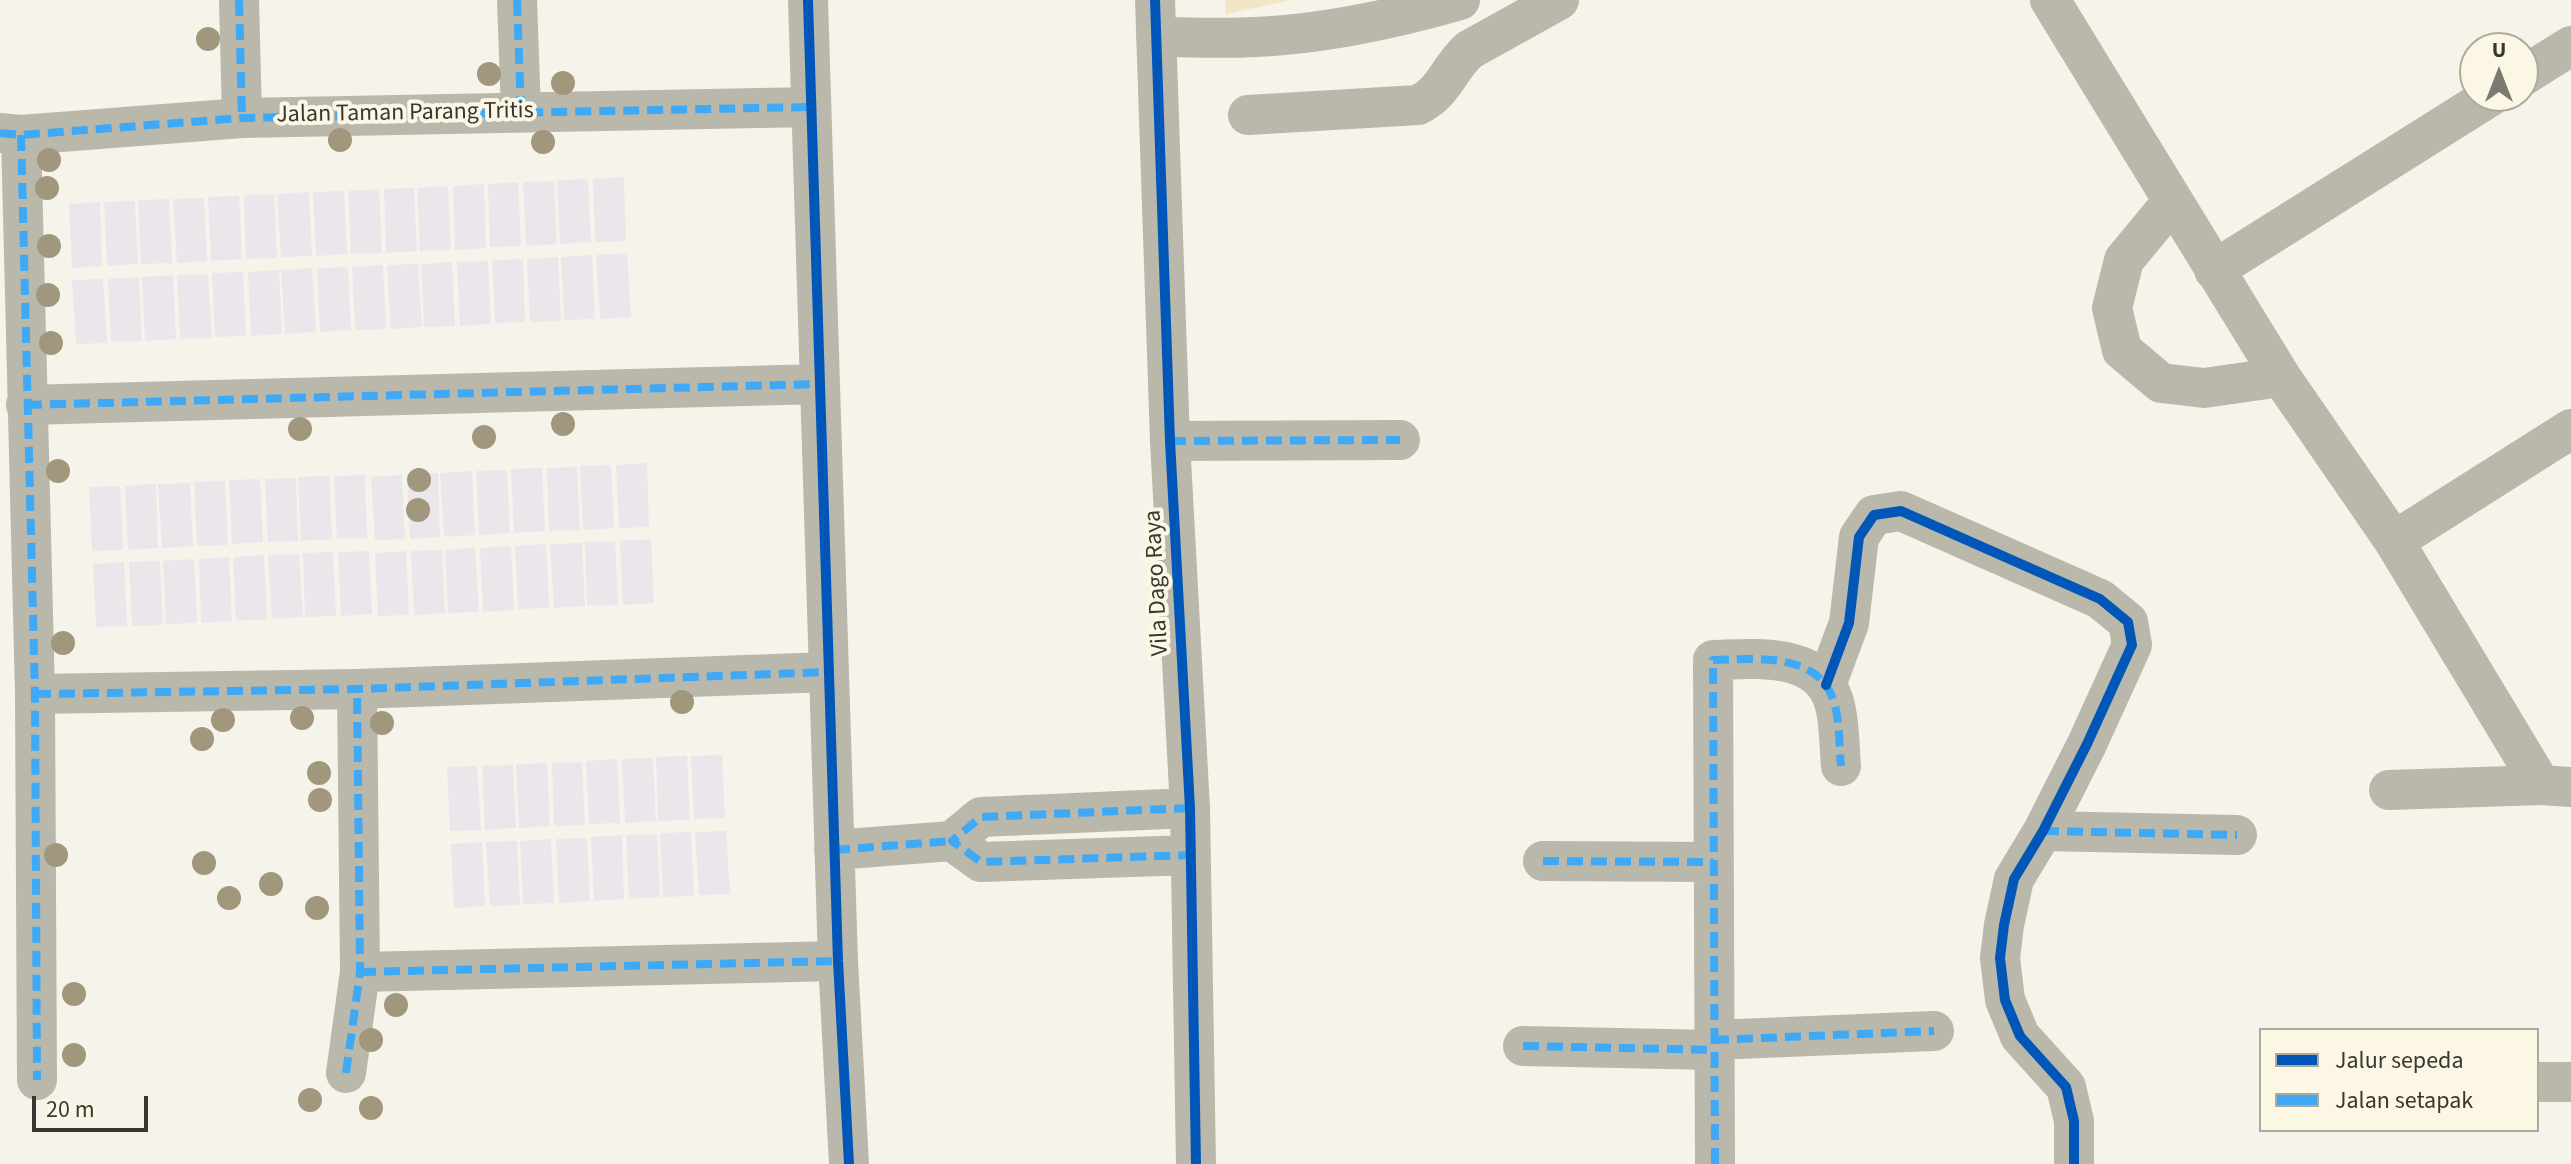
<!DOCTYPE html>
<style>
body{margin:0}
#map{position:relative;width:2571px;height:1164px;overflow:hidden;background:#f6f3ea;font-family:"Source Sans 3",sans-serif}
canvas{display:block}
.legend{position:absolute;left:2259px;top:1028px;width:280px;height:104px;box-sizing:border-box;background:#fcf6e4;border:2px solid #aeaa9c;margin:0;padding:10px 14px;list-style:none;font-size:24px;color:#393730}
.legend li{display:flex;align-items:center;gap:16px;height:40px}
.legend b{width:40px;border:2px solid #aeaa9c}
.north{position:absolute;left:2459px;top:32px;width:80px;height:80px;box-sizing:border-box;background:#fcf6e4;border:2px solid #aeaa9c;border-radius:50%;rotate:0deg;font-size:22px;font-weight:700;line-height:32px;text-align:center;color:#393730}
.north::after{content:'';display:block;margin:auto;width:28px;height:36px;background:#7b7971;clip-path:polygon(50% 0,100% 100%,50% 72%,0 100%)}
.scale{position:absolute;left:32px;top:1096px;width:116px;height:36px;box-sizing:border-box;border:4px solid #393730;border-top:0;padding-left:10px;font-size:24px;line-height:28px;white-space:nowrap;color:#393730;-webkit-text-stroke:6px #fcf6e4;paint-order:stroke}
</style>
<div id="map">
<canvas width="2571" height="1164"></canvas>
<ul class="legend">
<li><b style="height:10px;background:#0057b8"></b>Jalur sepeda</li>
<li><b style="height:10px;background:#3fa9f5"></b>Jalan setapak</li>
</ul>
<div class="north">U</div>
<div class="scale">20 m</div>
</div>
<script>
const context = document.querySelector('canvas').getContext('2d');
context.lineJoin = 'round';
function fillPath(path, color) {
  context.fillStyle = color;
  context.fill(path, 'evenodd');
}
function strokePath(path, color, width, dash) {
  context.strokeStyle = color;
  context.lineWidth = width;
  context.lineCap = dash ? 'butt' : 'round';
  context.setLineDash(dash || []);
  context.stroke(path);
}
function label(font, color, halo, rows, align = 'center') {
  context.font = font + ' "Source Sans 3",sans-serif';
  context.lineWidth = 8;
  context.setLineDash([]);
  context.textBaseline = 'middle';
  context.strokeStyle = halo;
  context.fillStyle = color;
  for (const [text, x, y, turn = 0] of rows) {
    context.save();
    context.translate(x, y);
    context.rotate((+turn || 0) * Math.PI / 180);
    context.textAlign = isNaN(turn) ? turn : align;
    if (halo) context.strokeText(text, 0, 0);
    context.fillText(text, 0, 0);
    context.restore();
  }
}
const green = new Path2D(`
 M1225,0H1292L1226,14Z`);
const building = new Path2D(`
 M624,177L626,241L595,242L593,179Z
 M588,179L591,242L560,244L557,180Z
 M554,181L557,244L526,246L523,182Z
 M518,182L521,246L490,247L488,184Z
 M484,184L486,248L455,250L453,186Z
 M448,186L451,250L420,251L417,188Z
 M414,188L417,251L386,253L384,189Z
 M379,189L382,253L351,254L348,191Z
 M344,191L347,254L316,256L313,192Z
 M309,192L312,256L281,257L277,194Z
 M274,194L277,258L246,259L244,195Z
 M239,196L242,259L211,261L208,197Z
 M204,198L207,261L177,263L173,199Z
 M169,199L172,263L141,264L138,200Z
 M135,201L138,264L107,266L104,202Z
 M100,202L102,266L72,268L69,204Z
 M627,253L631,317L600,319L596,255Z
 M592,255L595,319L564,320L561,257Z
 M558,257L561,321L530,322L527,259Z
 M523,259L525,322L495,323L492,260Z
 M488,261L491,324L460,326L457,262Z
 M452,262L455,326L424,327L421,264Z
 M418,264L422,327L391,329L387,265Z
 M383,265L386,329L355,330L352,267Z
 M348,267L351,330L320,332L317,268Z
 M312,268L316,332L285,334L281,270Z
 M279,270L282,334L251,336L248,272Z
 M243,272L246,336L215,337L212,273Z
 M208,274L212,338L180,339L177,275Z
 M173,275L176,339L145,341L142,277Z
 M139,277L142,341L111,342L108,279Z
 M103,279L107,343L76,344L72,280Z
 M647,463L649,527L619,528L616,465Z
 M611,465L614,528L583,530L580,466Z
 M577,467L580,530L549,531L547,468Z
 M542,468L545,531L514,533L511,469Z
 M507,470L510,533L479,535L476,471Z
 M472,471L475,535L444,537L440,473Z
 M438,473L440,537L410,539L407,475Z
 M365,475L367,538L337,539L334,476Z
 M402,475L405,539L375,540L371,477Z
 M329,476L332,539L301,541L298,477Z
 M296,478L298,541L268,542L265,479Z
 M260,479L263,542L232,544L229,480Z
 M225,481L228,545L197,546L194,482Z
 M190,483L193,546L162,548L158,484Z
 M156,484L158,548L128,550L125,486Z
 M120,486L123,550L92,551L89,487Z
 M651,539L654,603L623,605L620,541Z
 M615,541L618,605L587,606L585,542Z
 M582,543L585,606L554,608L550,544Z
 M546,544L549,608L518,609L515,546Z
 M511,546L514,610L483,612L480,548Z
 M475,548L479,612L448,613L445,550Z
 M442,550L445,613L414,615L411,551Z
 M369,551L372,614L341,616L338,552Z
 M406,551L409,615L378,616L375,553Z
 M333,552L336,616L305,617L303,553Z
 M299,554L303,617L272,619L268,555Z
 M264,555L267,619L236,621L233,557Z
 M229,557L232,621L201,623L199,559Z
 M194,559L197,623L166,624L163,561Z
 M160,561L163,625L132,626L129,562Z
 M124,562L127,626L96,627L93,564Z
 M722,755L725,818L694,819L691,756Z
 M687,756L690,820L658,821L656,757Z
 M653,758L656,821L625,823L622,759Z
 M617,759L620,823L589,824L586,761Z
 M582,762L585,825L554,826L552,763Z
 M547,763L550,826L519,828L516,764Z
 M513,765L516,828L485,830L482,766Z
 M477,766L481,830L450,831L447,767Z
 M726,831L730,894L699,895L695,832Z
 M691,832L694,896L663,897L660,833Z
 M657,834L660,897L629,899L626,835Z
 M622,835L624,899L594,901L591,837Z
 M587,838L590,901L559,903L556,839Z
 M551,839L554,903L523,904L520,841Z
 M517,841L520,905L490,906L486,842Z
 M482,842L485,906L454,908L451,844Z`);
const minor = new Path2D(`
 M239,0L242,118
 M517,0L521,111
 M808,0L838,961L849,1164
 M1155,0L1170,441L1190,808L1196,1164
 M2050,0L2281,377L2394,541L2541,785
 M1156,37C1189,37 1222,39 1255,37C1324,34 1394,19 1460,0
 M2523,76L2571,46
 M1248,115L1418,105C1444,93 1448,69 1469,50L1559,0
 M0,133L21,135L242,118L811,107
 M21,135L35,694L37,1080
 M2172,202L2124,260L2112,308L2122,350L2161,383L2204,388L2281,377
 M2214,270L2491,96
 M26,405L820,384
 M1170,441L1400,440
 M2394,541L2571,429
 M1826,685L1849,623L1859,537L1874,515L1901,511L2100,599L2128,622L2132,645L2087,744L2043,831L2014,879L2004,925L2000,958L2005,1000L2020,1036L2066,1087L2074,1121V1164
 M35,694L357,689L829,672
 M2389,790L2541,785L2571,787
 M1190,808L981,817L952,841L981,862L1191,855
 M2043,831L2237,835
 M834,850L952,841
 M1543,861L1713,862
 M360,972L838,961
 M1713,1040L1934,1031
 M1523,1046L1713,1050
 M346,1073L360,972L357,689
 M2537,1082H2571
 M1715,1164L1713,660C1754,659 1819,651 1834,702C1840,722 1839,745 1841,766`);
const quiet = new Path2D(`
 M239,0L242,118
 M517,0L521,111
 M0,133L21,135L242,118L811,107
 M21,135L35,694L37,1080
 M26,405L820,384
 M1170,441L1400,440
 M35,694L357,689L829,672
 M1190,808L981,817L952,841L981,862L1191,855
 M2043,831L2237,835
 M834,850L952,841
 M1543,861L1713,862
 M360,972L838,961
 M1713,1040L1934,1031
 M1523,1046L1713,1050
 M346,1073L360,972L357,689
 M1715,1164L1713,660C1754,659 1819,651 1834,702C1840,722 1839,745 1841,766`);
const cycleway = new Path2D(`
 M808,0L838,961L849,1164
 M1155,0L1170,441L1190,808L1196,1164
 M1826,685L1849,623L1859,537L1874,515L1901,511L2100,599L2128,622L2132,645L2087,744L2043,831L2014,879L2004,925L2000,958L2005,1000L2020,1036L2066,1087L2074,1121V1164`);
const trees = [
 [208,39],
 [489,74],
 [563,83],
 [340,140],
 [543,142],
 [49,160],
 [47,188],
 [49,246],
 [48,295],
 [51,343],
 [563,424],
 [300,429],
 [484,437],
 [58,471],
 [419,480],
 [418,510],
 [63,643],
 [682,702],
 [302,718],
 [223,720],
 [382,723],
 [202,739],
 [319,773],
 [320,800],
 [56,855],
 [204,863],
 [271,884],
 [229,898],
 [317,908],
 [74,994],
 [396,1005],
 [371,1040],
 [74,1055],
 [310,1100],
 [371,1108]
];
const streetNames = [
 ["Jalan Taman Parang Tritis",405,114,-1],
 ["Vila Dago Raya",1158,583,-93]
];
fillPath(green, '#f3e6c4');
fillPath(building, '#ebe6ec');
strokePath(minor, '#bab7ab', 40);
strokePath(quiet, '#3fa9f5', 8, [16, 8]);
strokePath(cycleway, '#0057b8', 10);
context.fillStyle = '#a0977d';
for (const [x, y] of trees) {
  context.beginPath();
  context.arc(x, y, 12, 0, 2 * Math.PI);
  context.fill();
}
label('24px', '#393730', '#fcf6e4', streetNames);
</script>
